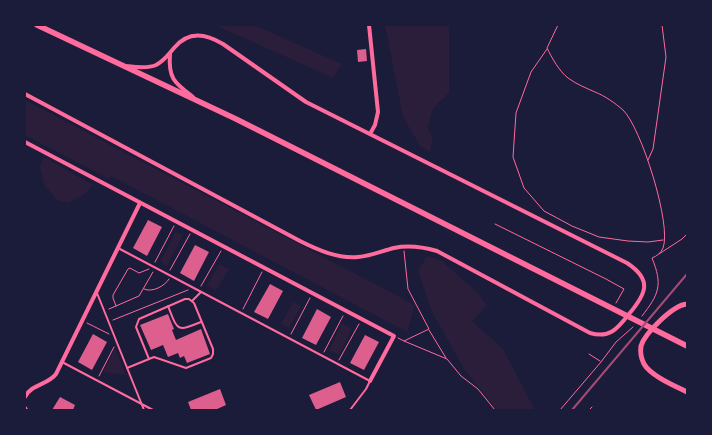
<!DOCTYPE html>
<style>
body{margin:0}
#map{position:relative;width:712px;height:435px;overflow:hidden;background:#1b1b3a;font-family:"Fira Sans Condensed",sans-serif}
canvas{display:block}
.frame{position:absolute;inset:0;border:26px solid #1b1b3a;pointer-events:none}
</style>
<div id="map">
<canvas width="712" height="435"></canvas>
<div class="frame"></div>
</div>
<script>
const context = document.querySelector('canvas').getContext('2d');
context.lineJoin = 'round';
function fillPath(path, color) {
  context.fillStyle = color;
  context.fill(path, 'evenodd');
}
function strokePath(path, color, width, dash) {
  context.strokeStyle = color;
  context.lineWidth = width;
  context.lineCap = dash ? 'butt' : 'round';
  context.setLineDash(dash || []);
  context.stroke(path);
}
const green = new Path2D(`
 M215,25H254L342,64L333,78Z
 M385,25H449V93L433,108L428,128L433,138L430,152L420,146L403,117Z
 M25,100L415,305L407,332L111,176L109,179L25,135Z
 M44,157L93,185L85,194L68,203L57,200L44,185L40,167Z
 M176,232L183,235L167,266L160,262Z
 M427,256L442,261L479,294L487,306L472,321L503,349L534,408L533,410H497L464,369L432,312L418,271Z
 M219,264L229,269L216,291L207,286Z
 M293,302L301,306L289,328L281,324Z
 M342,323L352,329L339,355L329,350Z
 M115,348L126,375L103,372Z`);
const building = new Path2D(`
 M366,49L367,61L358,62L357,50Z
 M148,220L162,227L147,256L133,248Z
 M195,245L209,252L194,281L180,273Z
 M270,284L283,291L268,319L254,312Z
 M317,309L331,317L316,345L302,338Z
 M168,314L174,329L172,330L176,340L201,329L210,354L187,363L184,356L180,358L178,353L168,357L163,345L151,350L140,325Z
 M93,334L107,342L92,370L78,362Z
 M365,335L379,342L364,370L350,363Z
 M340,382L346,397L316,410L309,395Z
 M220,389L226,405L215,410H191L188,402Z
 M60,397L75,405L73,410H52Z`);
const path = new Path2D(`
 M558,25L547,48C552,58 559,71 568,78C576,84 586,88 595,92C605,96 615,103 623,110C641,127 672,225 663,248C661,253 657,256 652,258C663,285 659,294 642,316
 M547,49L531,72L516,113L513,157L524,188L544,211L572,226L599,237L628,241L648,242L663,240
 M648,160L653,149L666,57L662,25
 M495,224L606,279L624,289L616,303
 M404,251L408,289L429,329L404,341L447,359L461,376L478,389L495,410
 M659,254L682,239L687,234
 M155,262L174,226
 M170,270L190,234
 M201,286L221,251
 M144,289C152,293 165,286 169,279
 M116,306L113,298V295L128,269L130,268L139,273L149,269
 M109,309L139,296L153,272
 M243,309L262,272
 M113,320L188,290
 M87,323L109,334
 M429,330L446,358
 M291,334L310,298
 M398,338L404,341
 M324,352L343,316
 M589,354L600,361
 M339,360L359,324
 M99,376L114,347
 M560,410L601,362L616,342L633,327
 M589,410L592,407`);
const service = new Path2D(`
 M118,248L370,381L366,389L350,410
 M97,293L144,410
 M192,301L201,292
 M168,306C178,331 176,332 201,322
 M62,362L153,410
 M127,368L154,357L186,368L211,358L213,354V349L194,303L189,299H185L139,319L136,327L149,359`);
const minor = new Path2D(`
 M369,25L378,112L375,125L370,134
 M170,54C168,79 175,83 193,97
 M25,94L300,241C318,250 338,259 358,257C371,256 382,251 394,248C408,245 423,247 437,251L590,333C610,339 618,328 629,314C646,294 653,280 627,263L306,102L223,44C206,34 189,30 174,48C168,55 164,61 156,65C147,69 135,67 126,66
 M25,142L394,336L370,381
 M25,397C31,384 48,385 56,374L140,203
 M25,408L26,410`);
const tertiary = new Path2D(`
 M687,304C673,305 645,333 641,346C640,352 641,358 644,364C651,376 675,386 687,392`);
const secondary = new Path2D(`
 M37,25L236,119L687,346`);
const rail = new Path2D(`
 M572,410L687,274`);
fillPath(green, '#2a1e3b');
fillPath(building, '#dd5f8e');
strokePath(path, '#ff6b9d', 1);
strokePath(service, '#ff6b9d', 2);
strokePath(minor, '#ff6b9d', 4);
strokePath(tertiary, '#ff6b9d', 5);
strokePath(secondary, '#ff6b9d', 5.5);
strokePath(rail, '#a44b75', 2);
</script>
